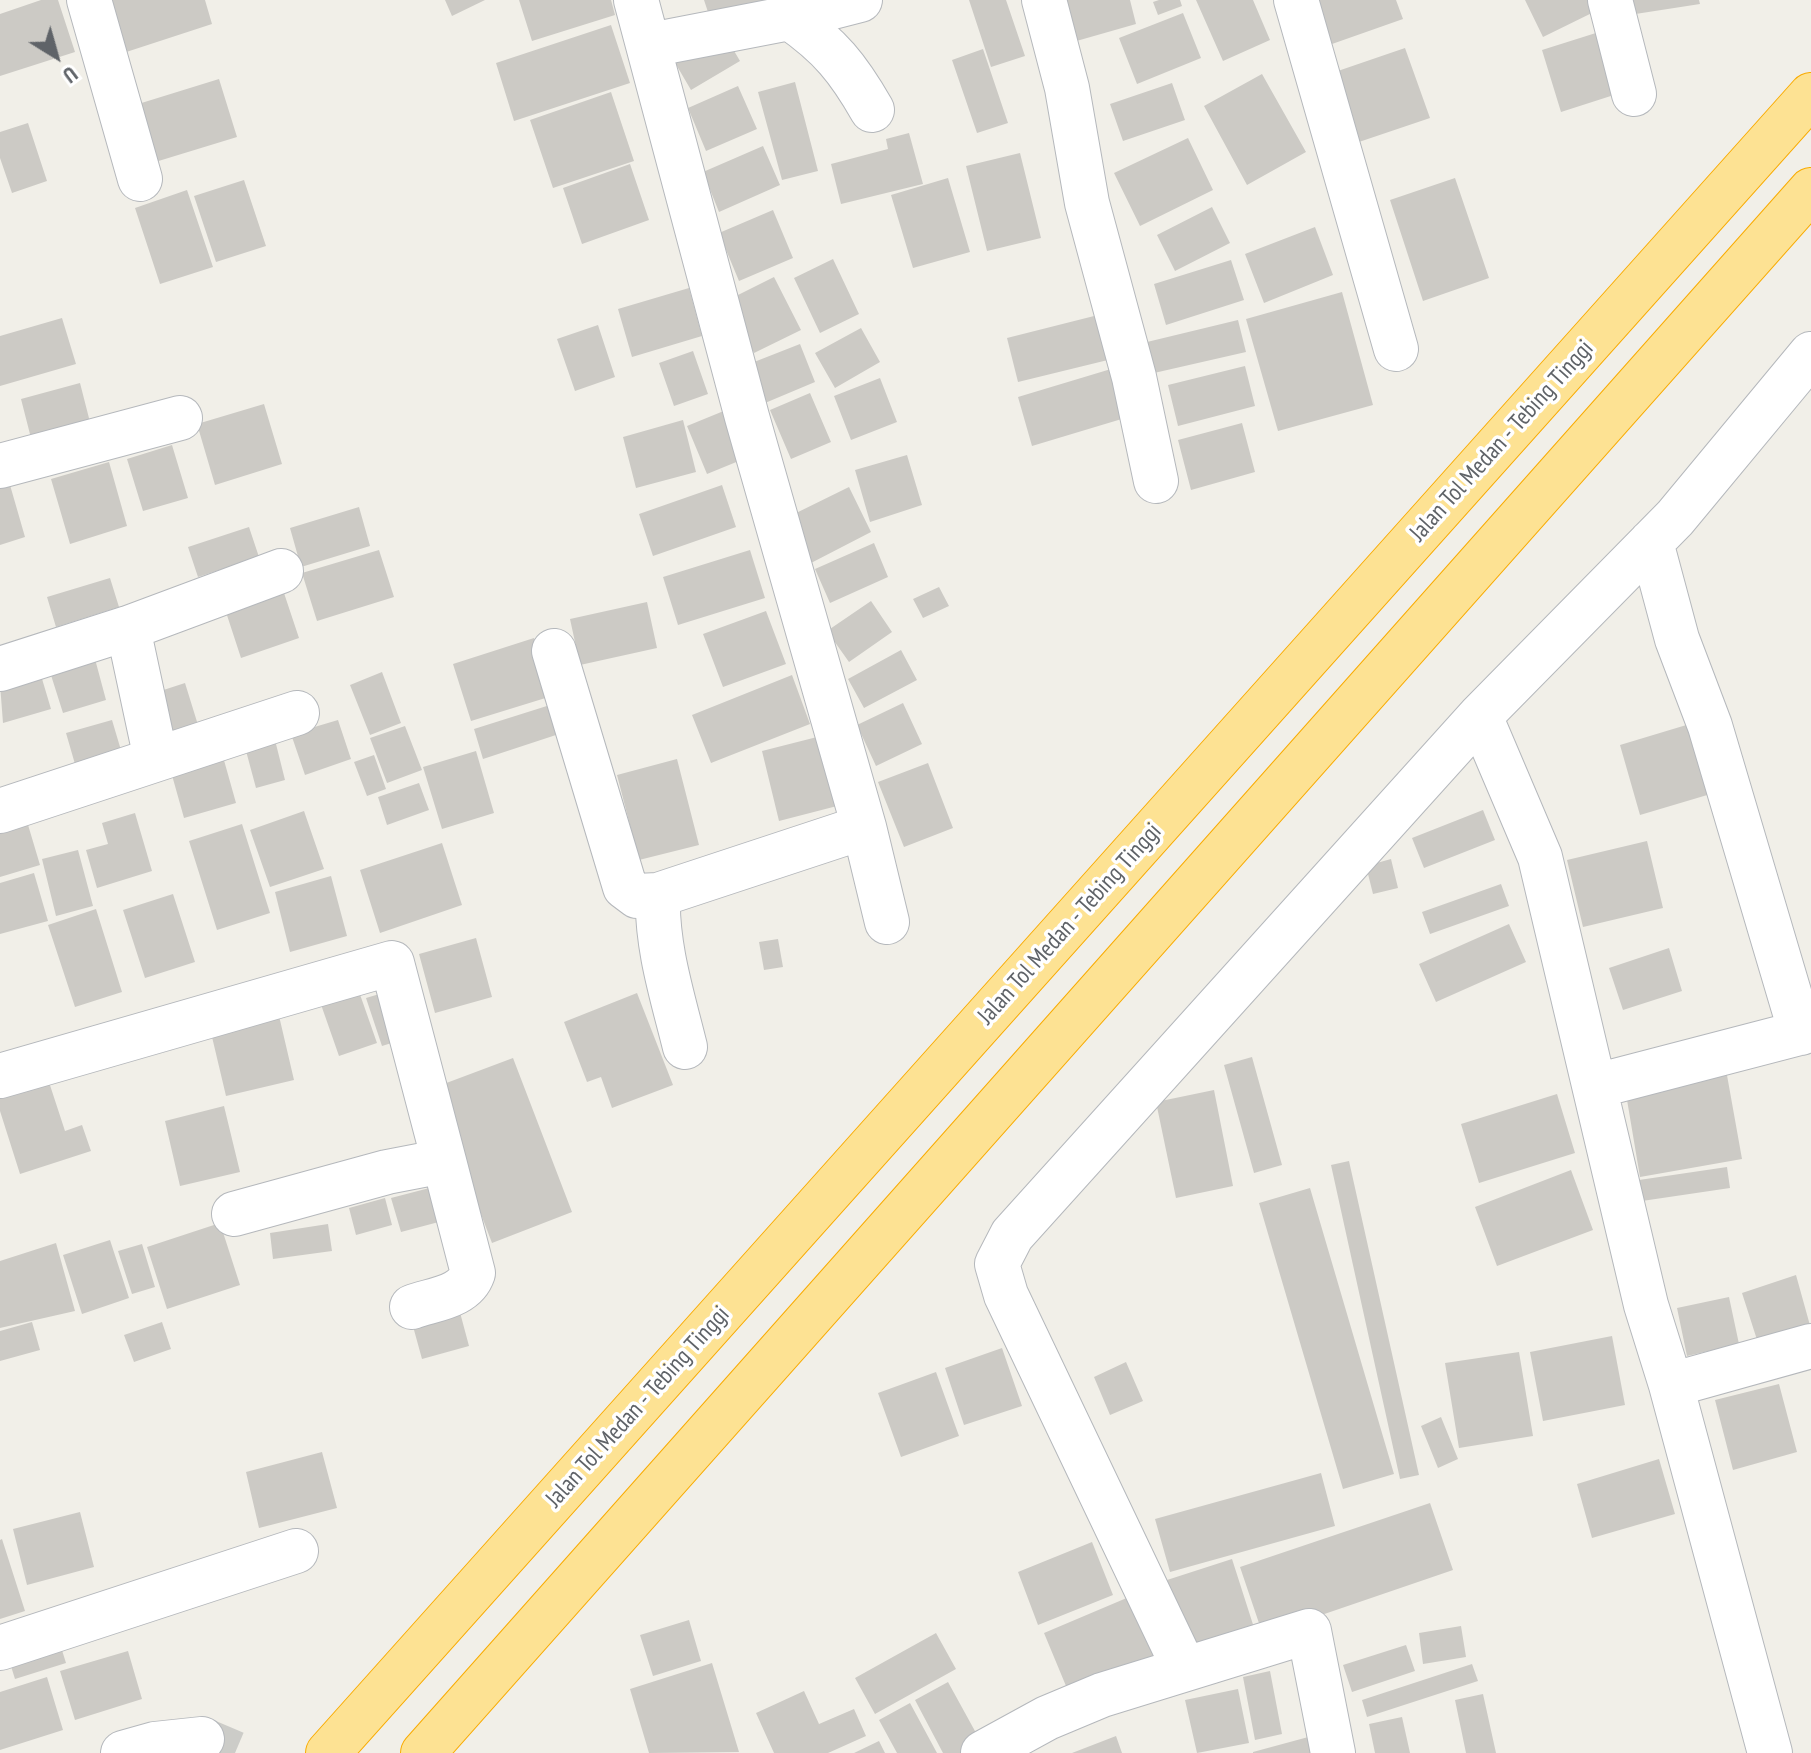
<!DOCTYPE html>
<style>
body{margin:0}
#map{position:relative;width:1811px;height:1753px;overflow:hidden;background:#f1efe8;font-family:"PT Sans Narrow",sans-serif}
canvas{display:block}
.north{position:absolute;left:16px;top:16px;width:80px;height:80px;-webkit-text-stroke:6px #fff;paint-order:stroke;rotate:143deg;font-size:22px;font-weight:700;line-height:32px;text-align:center;color:#5f6368}
.north::after{content:'';display:block;margin:auto;width:28px;height:36px;background:#5f6368;clip-path:polygon(50% 0,100% 100%,50% 72%,0 100%)}
</style>
<div id="map">
<canvas width="1811" height="1753"></canvas>
<div class="north">U</div>
</div>
<script>
const context = document.querySelector('canvas').getContext('2d');
context.lineJoin = 'round';
function fillPath(path, color) {
  context.fillStyle = color;
  context.fill(path, 'evenodd');
}
function strokePath(path, color, width, dash) {
  context.strokeStyle = color;
  context.lineWidth = width;
  context.lineCap = dash ? 'butt' : 'round';
  context.setLineDash(dash || []);
  context.stroke(path);
}
function label(font, color, halo, rows, align = 'center') {
  context.font = font + ' "PT Sans Narrow",sans-serif';
  context.lineWidth = 7;
  context.setLineDash([]);
  context.textBaseline = 'middle';
  context.strokeStyle = halo;
  context.fillStyle = color;
  for (const [text, x, y, turn = 0] of rows) {
    context.save();
    context.translate(x, y);
    context.rotate((+turn || 0) * Math.PI / 180);
    context.textAlign = isNaN(turn) ? turn : align;
    if (halo) context.strokeText(text, 0, 0);
    context.fillText(text, 0, 0);
    context.restore();
  }
}
const building = new Path2D(`
 M41,0H58L75,52L0,76V14Z
 M100,0H205L212,24L111,57Z
 M445,0H485L452,16Z
 M519,0H611L615,15L532,41Z
 M704,0H780L712,24Z
 M969,0H1006L1025,56L991,67Z
 M1054,0H1130L1136,24L1066,44Z
 M1159,0H1180L1182,6L1158,15L1153,2Z
 M1196,0H1253L1270,40L1223,61Z
 M1317,0H1396L1403,19L1332,44Z
 M1525,0H1593L1598,10L1543,37Z
 M1627,0H1699L1700,4L1629,15Z
 M1183,13L1201,58L1137,84L1119,38Z
 M611,25L630,83L514,121L496,63Z
 M723,32L740,61L691,90L674,61Z
 M1599,32L1617,94L1561,112L1542,50Z
 M1405,48L1430,118L1356,143L1332,73Z
 M983,49L1008,123L977,133L952,60Z
 M1262,74L1306,152L1247,185L1204,106Z
 M219,79L237,137L152,163L135,105Z
 M795,82L818,171L782,180L758,92Z
 M1172,83L1185,120L1123,141L1110,104Z
 M738,86L757,129L706,151L688,108Z
 M611,92L634,161L553,188L530,120Z
 M28,123L47,181L12,193L0,158V132Z
 M909,133L923,184L841,204L831,164L888,149L886,139Z
 M1188,138L1213,190L1140,226L1114,173Z
 M763,146L780,185L719,212L703,172Z
 M1020,153L1041,238L987,251L966,166Z
 M630,164L649,220L582,244L563,188Z
 M948,178L970,252L913,268L891,195Z
 M1455,178L1489,278L1423,301L1390,200Z
 M244,180L266,246L216,262L194,196Z
 M187,190L213,267L160,284L135,208Z
 M1212,207L1230,243L1175,271L1157,235Z
 M773,210L793,258L739,281L719,233Z
 M1315,227L1333,275L1264,303L1245,254Z
 M833,259L859,314L820,333L794,278Z
 M1231,260L1244,300L1166,325L1154,284Z
 M774,277L801,330L754,353L728,300Z
 M689,288L702,336L632,357L618,309Z
 M1342,292L1373,405L1278,431L1246,319Z
 M1102,314L1112,359L1018,382L1007,338Z
 M62,318L76,364L0,386V336Z
 M1238,320L1246,352L1154,373L1147,342Z
 M598,325L615,377L575,391L557,339Z
 M861,328L880,362L835,388L815,353Z
 M800,344L815,382L765,403L749,364Z
 M693,351L708,394L674,406L659,363Z
 M1245,366L1255,406L1178,426L1168,385Z
 M1111,369L1125,418L1032,446L1018,397Z
 M880,378L897,422L851,440L834,396Z
 M80,383L91,426L32,442L21,399Z
 M810,393L831,442L791,459L770,410Z
 M264,404L282,464L215,485L197,424Z
 M731,408L751,456L707,474L687,426Z
 M683,420L696,472L636,488L623,437Z
 M1242,423L1255,472L1191,490L1178,440Z
 M172,445L188,498L143,511L127,459Z
 M907,455L922,505L870,522L855,470Z
 M109,462L127,526L70,544L51,479Z
 M10,485L25,537L0,545V488Z
 M722,485L736,527L653,556L639,514Z
 M849,487L871,532L811,563L788,517Z
 M359,507L370,546L301,567L290,528Z
 M249,527L259,557L198,577L188,547Z
 M874,543L888,577L830,603L815,569Z
 M379,550L394,597L317,621L302,573Z
 M750,550L765,598L678,625L663,577Z
 M110,578L119,607L56,627L47,597Z
 M281,584L299,638L241,658L223,603Z
 M939,587L949,606L923,618L913,599Z
 M871,601L892,632L849,662L827,631Z
 M647,602L657,648L580,665L570,619Z
 M766,611L786,664L723,687L703,634Z
 M534,638L552,696L471,721L453,664Z
 M901,650L917,680L864,708L848,679Z
 M95,659L106,700L63,713L50,672Z
 M40,672L51,709L3,723L0,684Z
 M382,672L401,723L370,735L350,685Z
 M792,675L810,724L711,763L692,715Z
 M185,683L198,725L157,737L145,696Z
 M903,703L922,744L876,766L857,725Z
 M550,705L559,734L483,759L474,729Z
 M112,720L123,757L77,771L66,733Z
 M338,720L351,759L305,775L291,734Z
 M1693,723L1714,793L1640,815L1620,745Z
 M405,726L422,770L387,783L370,738Z
 M272,728L285,780L256,788L242,736Z
 M821,736L837,806L779,821L762,751Z
 M220,746L236,803L184,818L168,761Z
 M476,751L494,813L442,829L423,767Z
 M374,755L386,789L367,796L354,762Z
 M677,759L699,845L639,860L617,775Z
 M928,763L953,828L904,847L878,782Z
 M419,783L429,810L387,825L378,797Z
 M23,808L40,865L0,877V815Z
 M1483,810L1495,840L1424,868L1412,838Z
 M304,811L324,869L270,887L250,830Z
 M135,813L152,871L97,888L86,850L108,844L102,823Z
 M242,824L270,913L217,930L189,841Z
 M1647,841L1663,908L1583,927L1567,860Z
 M442,843L462,905L380,933L360,870Z
 M78,850L93,906L56,916L42,859Z
 M1391,859L1398,888L1373,894L1366,866Z
 M34,873L48,921L0,934V883Z
 M331,876L347,936L290,952L275,892Z
 M1501,884L1509,906L1430,934L1422,912Z
 M173,894L195,962L145,978L123,910Z
 M96,909L122,992L75,1007L48,925Z
 M1509,924L1526,962L1436,1002L1419,964Z
 M476,938L492,997L435,1013L419,954Z
 M778,939L783,967L764,970L759,942Z
 M1669,948L1682,991L1623,1010L1609,968Z
 M356,983L377,1043L339,1056L318,996Z
 M386,992L401,1040L382,1046L366,998Z
 M637,993L673,1085L612,1108L601,1077L587,1082L564,1022Z
 M276,1003L294,1080L226,1096L208,1020Z
 M1252,1057L1282,1165L1254,1173L1224,1065Z
 M513,1058L572,1212L492,1243L433,1088Z
 M1725,1064L1742,1159L1640,1177L1624,1082Z
 M47,1076L65,1131L82,1125L91,1151L20,1174L0,1111V1091Z
 M1214,1090L1233,1186L1176,1198L1156,1102Z
 M1557,1094L1575,1153L1479,1183L1461,1124Z
 M224,1106L240,1172L180,1186L165,1121Z
 M1349,1161L1419,1475L1400,1479L1331,1165Z
 M1727,1167L1730,1188L1642,1201L1639,1180Z
 M1571,1170L1593,1230L1497,1266L1475,1207Z
 M441,1185L450,1219L401,1232L391,1198Z
 M1310,1188L1394,1474L1343,1489L1259,1203Z
 M385,1198L392,1225L356,1235L349,1208Z
 M220,1223L240,1285L167,1309L147,1247Z
 M328,1224L332,1251L273,1259L270,1233Z
 M110,1240L129,1298L82,1314L63,1255Z
 M56,1243L75,1311L0,1328V1261Z
 M142,1244L155,1287L132,1294L118,1251Z
 M1796,1275L1811,1329L1759,1346L1742,1293Z
 M1729,1297L1739,1344L1687,1356L1677,1308Z
 M458,1305L469,1346L422,1359L411,1319Z
 M32,1322L40,1350L0,1361V1331Z
 M162,1322L171,1349L134,1362L124,1335Z
 M1612,1336L1625,1405L1543,1421L1530,1352Z
 M1002,1348L1022,1406L964,1425L945,1368Z
 M1519,1352L1533,1436L1459,1448L1445,1363Z
 M1126,1362L1143,1401L1110,1415L1094,1377Z
 M936,1372L959,1436L901,1457L878,1393Z
 M1779,1384L1797,1452L1733,1470L1715,1400Z
 M1441,1417L1458,1459L1438,1468L1421,1426Z
 M322,1452L337,1508L259,1528L246,1472Z
 M1659,1459L1675,1514L1592,1538L1577,1484Z
 M1321,1473L1335,1526L1170,1572L1155,1519Z
 M1430,1503L1453,1570L1263,1635L1240,1567Z
 M80,1512L94,1567L27,1585L13,1529Z
 M2,1539L25,1611L0,1619V1540Z
 M1092,1542L1113,1595L1038,1625L1018,1572Z
 M1232,1559L1257,1637L1192,1658L1167,1580Z
 M1129,1597L1157,1662L1071,1698L1044,1633Z
 M689,1620L701,1661L653,1676L640,1635Z
 M1461,1626L1466,1657L1423,1664L1419,1633Z
 M56,1631L66,1663L15,1679L5,1647Z
 M936,1633L956,1669L875,1714L855,1678Z
 M1406,1645L1415,1671L1352,1692L1343,1665Z
 M128,1651L142,1699L75,1720L60,1671Z
 M712,1663L739,1752L649,1753L630,1689Z
 M1472,1664L1478,1681L1367,1717L1362,1700Z
 M1270,1671L1282,1734L1255,1740L1243,1677Z
 M47,1677L63,1730L0,1750V1692Z
 M948,1682L981,1742L960,1753H943L915,1700Z
 M1238,1689L1249,1743L1197,1753L1185,1700Z
 M804,1691L819,1724L854,1709L866,1736L828,1753H774L756,1713Z
 M1483,1694L1496,1753H1466L1455,1700Z
 M910,1703L937,1753H897L879,1720Z
 M1402,1717L1410,1753H1375L1369,1724Z
 M1116,1736L1122,1753H1072Z
 M1312,1736L1316,1753H1253V1752Z
 M879,1741L885,1753H854Z`);
const minorTunnel = new Path2D(`
 M202,1739L235,1753`);
const minor = new Path2D(`
 M89,0L140,179
 M636,0L747,417L864,827L887,922
 M1044,0L1067,88L1087,203L1134,377L1156,481
 M1296,0L1396,349
 M1610,0L1634,94
 M790,18C830,46 848,68 872,110
 M650,45L790,18L860,0
 M0,466L180,418
 M1651,542L1677,639L1710,726L1801,1033
 M554,651L625,887L637,896L658,895
 M0,669L128,628
 M1480,716L1540,857L1646,1305L1671,1385L1770,1753
 M156,759L128,628L281,571
 M0,811L297,713
 M685,1047C673,998 656,946 658,895L864,827
 M0,1076L392,963L444,1161L387,1172L234,1214
 M1596,1086L1811,1030
 M412,1307C434,1299 465,1297 473,1273L444,1161
 M1671,1385L1811,1346
 M0,1648L296,1551
 M1184,1668L1006,1295L997,1264L1012,1235L1480,716L1675,518L1811,354
 M123,1753L155,1744L202,1739
 M983,1753L1047,1718L1102,1695L1309,1631L1333,1753`);
const highway = new Path2D(`
 M328,1753L1811,95
 M423,1753L1811,190`);
const streetNames = [
 ["Jalan Tol Medan - Tebing Tinggi",1502,441,-48],
 ["Jalan Tol Medan - Tebing Tinggi",1070,924,-48],
 ["Jalan Tol Medan - Tebing Tinggi",638,1407,-48]
];
fillPath(building, '#cccac5');
strokePath(minorTunnel, '#ccccc8', 44, [44, 22]);
strokePath(minor, '#b5b8bc', 46);
strokePath(highway, '#f9ab00', 46);
strokePath(minor, '#fff', 44);
strokePath(highway, '#fde293', 44);
label('24px', '#5f6368', '#fff', streetNames);
</script>
